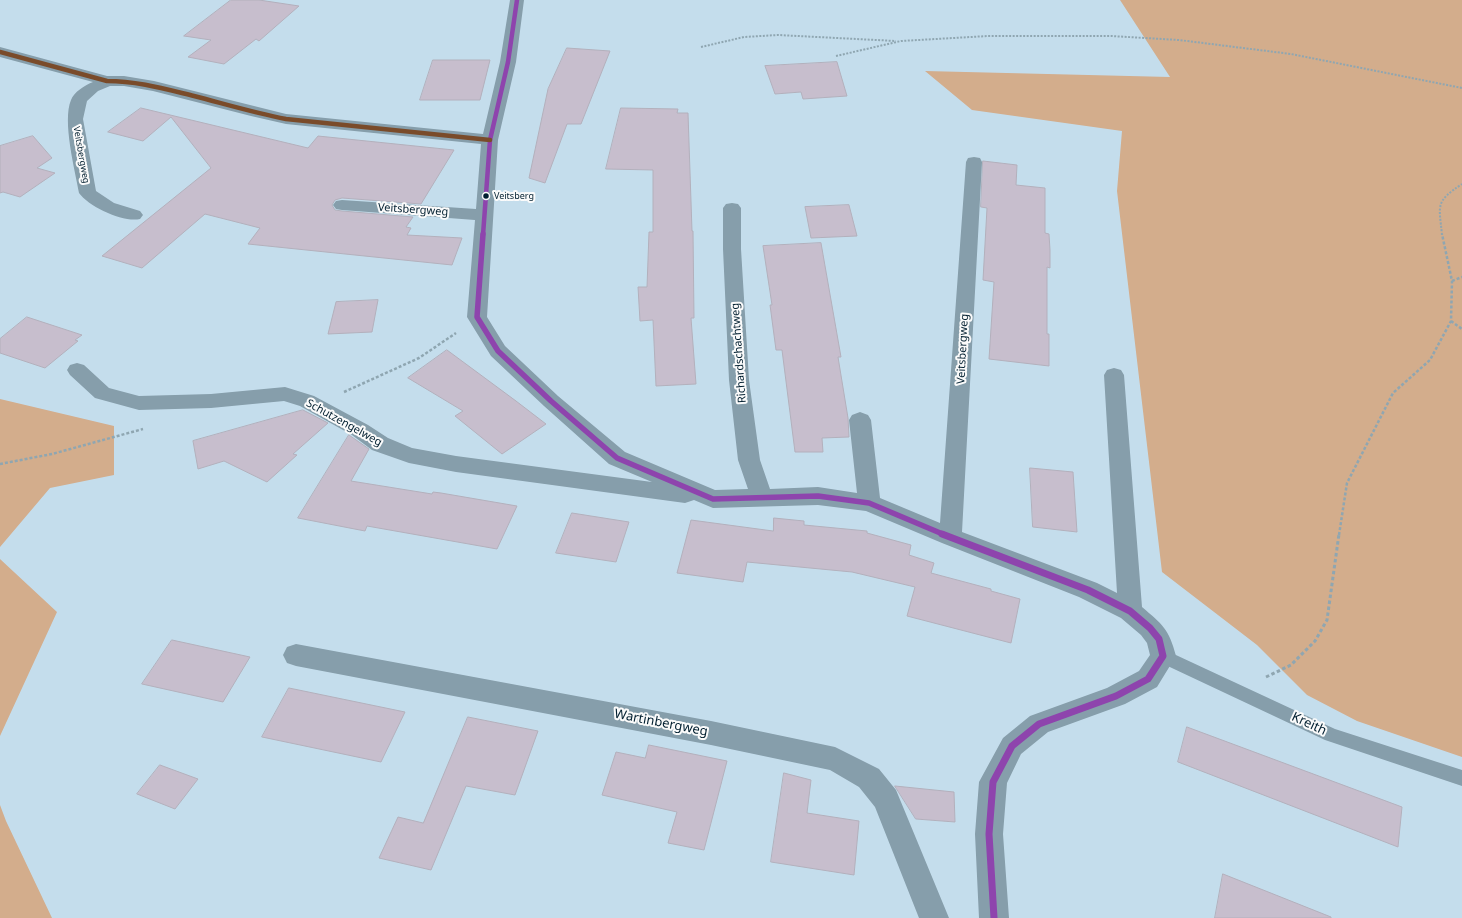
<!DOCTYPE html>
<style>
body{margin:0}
canvas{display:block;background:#c4ddec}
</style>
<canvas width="1462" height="918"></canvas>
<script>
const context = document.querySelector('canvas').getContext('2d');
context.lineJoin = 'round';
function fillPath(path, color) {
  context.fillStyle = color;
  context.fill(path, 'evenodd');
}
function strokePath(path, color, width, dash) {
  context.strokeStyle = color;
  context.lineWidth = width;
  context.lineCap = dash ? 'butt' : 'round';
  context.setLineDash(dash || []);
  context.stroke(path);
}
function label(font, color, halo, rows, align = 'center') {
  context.font = font + ' "Noto Sans",sans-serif';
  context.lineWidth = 4;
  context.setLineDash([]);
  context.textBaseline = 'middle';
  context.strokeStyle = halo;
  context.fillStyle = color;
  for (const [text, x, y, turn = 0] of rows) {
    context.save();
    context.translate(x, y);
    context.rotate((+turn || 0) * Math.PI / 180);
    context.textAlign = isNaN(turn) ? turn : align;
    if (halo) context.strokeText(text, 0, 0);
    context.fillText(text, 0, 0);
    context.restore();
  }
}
const forest = new Path2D(`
 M1120,0H1462V757L1357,721L1307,695L1257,645L1162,572L1117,191L1122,131L972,110L925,71L1170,77Z
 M0,399L114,426V475L50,488L0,547Z
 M0,559L57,612L0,736Z
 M0,805L6,821L52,918H0Z`);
const building = new Path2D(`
 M231,0H259L299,6L259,41L256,39L224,64L188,57L211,40L184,36Z
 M567,48L610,51L581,124H567L545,183L529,178L548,89Z
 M433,60H490L480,100H420Z
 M837,62L847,96L803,99L801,92L775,94L765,66Z
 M141,108L308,148L318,136L454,150L421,204L342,198L335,200L332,205L335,210L342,211L413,217L406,227L411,228L407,235L462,238L452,265L248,244L260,228L205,214L142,268L102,256L211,168L171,117L143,141L108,132Z
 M621,108L678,109L677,113H688L692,231H693L694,318H691L696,384L656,386L653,320L640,321L638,287H647L649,232H653V170L606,169Z
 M33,136L52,158L37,168L55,173L20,197L3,192L0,193V146Z
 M983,161L1017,165L1016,185L1045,188V233L1049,234L1050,250V268L1047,267V334H1049V366L989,359L994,282L983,280L987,208L981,207Z
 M849,205L857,236L811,238L805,207Z
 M821,243L841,357H838L848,418L849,437L822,438L823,452H795L782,350H776L770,305H772L763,246Z
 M378,300L372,332L328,334L336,302Z
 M27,317L82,335L75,340L78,341L45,368L0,353V339Z
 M447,350L516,401L546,424L502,454L455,416L463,411L408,378Z
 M303,410L328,423L293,454L297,455L267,482L224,461L198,469L193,441Z
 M349,435L369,449L351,481L432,494L433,492L441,493L517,506L497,549L367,526L365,531L298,518Z
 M1030,468L1073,472L1077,532L1033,527Z
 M572,513L629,522L616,562L556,553Z
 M774,518L804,521V525L867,531V533L911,545L909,555L934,563L931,573L991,589V591L1020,599L1011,643L907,616L915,587L852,572L747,562L743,582L677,573L691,520L773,531Z
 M172,640L250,657L223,702L142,684Z
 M289,688L405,712L381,762L262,737Z
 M468,717L538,731L515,795L466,786L431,870L379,858L398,817L423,823Z
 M1187,727L1402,807L1398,847L1178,762Z
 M649,745L727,761L704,850L668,843L677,812L602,795L616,752L645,758Z
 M160,765L198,779L175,809L137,794Z
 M784,773L811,780L807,813L859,821L854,875L771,862Z
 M895,786L954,792L955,822L916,819Z
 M1223,874L1331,917V918H1215Z`);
const pathFar2 = new Path2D(`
 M701,47L744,37L778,35L896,41
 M836,56L901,41L988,36H1111L1179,40L1291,54L1462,88
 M1442,235C1439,204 1435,202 1462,184`);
const pathFar1 = new Path2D(`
 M1452,281L1462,277
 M1451,321L1462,329
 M344,392L419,358L456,333
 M0,464L52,454L143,429
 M1339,535L1347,483L1393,393L1430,360L1451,321L1452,281L1442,234`);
const path = new Path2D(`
 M1266,677L1291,665L1315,641L1327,620L1339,534`);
const service = new Path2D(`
 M1163,649L1335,729L1462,770V786L1325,740L1157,661L1155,656L1157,651Z`);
const minor = new Path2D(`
 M510,0H524L516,62L498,140L487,317L505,346L558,396L625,452L715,490L748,489L738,460L729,380L723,249V208L726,204L732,203L738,204L741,208V249L749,380L760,460L770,489L818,487L857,493L849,420L852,415L860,412L868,415L871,420L880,498L940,523L966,162L968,158L974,157L980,158L982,162L962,532L1097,583L1117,593L1104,375L1107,370L1114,368L1121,370L1124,375L1142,607C1162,624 1169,629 1176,656L1157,687L1125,704L1048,732L1021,754L1007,783L1003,834L1009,918H979L975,834L979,782L1003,738L1030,716L1107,688L1139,671L1150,655L1147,643L1141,635L1121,618L1079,597L942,543L866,511L818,505L713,508L694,500L685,503L456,472L409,463L372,450L352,435L300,406L284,401L211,408L139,410L95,398L70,375L67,370L70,365L77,363L84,365L109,388L139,396L211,394L285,387L314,396L368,425L388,438L412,448L456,456L652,482L609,464L544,406L491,356L467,317L475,220L342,210L336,209L333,205L336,201L342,200L476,209L481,144L286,124L251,116L153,91L124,86H110L98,91L87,101L83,119L96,191L114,203L140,211L143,215L140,219C124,223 89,207 79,193C75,170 62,121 71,100C74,92 85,85 93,82L0,57V47L107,76H124L154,81L286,114L483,134L500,62Z
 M296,644L711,721L835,747L879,769L896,790L949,918H919L875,807L859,787L830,770L711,745L296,666L287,663L283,655L287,647Z`);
const bus1Far2 = new Path2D(`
 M483,235L490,140L508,62L517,0`);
const bus1Far1 = new Path2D(`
 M483,234L477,317L498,351L551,401L617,458L713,499L818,496L869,503L945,535`);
const bus1 = new Path2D(`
 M942,534L1088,590L1130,611L1150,628L1159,639L1163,656L1148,679L1116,696L1039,724L1012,746L993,782L989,834L994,918`);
const bus2 = new Path2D(`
 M0,52L107,81C137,81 165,89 194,96C225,104 255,113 286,119L490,140`);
const markers = [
 [486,196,3.5,"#001e2f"]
];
const farStreetnames = [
 ["Veitsbergweg",81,155,80]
];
const farBusnames = [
 ["Veitsberg",494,196]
];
const streetNames = [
 ["Veitsbergweg",413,210,4],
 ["Veitsbergweg",963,349,-87],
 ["Richardschachtweg",739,353,-94],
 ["Schutzengelweg",344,423,29]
];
const nearStreetnames = [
 ["Wartinbergweg",661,723,11],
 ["Kreith",1309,724,25]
];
fillPath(forest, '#d3ad8c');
fillPath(building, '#c7becd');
strokePath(building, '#b3b0bc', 1);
strokePath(pathFar2, '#8fa6b1', 2, [2, 1.5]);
strokePath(pathFar1, '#8fa6b1', 2.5, [3, 2]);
strokePath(path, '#8fa6b1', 3, [3.5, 2.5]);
fillPath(service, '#869eab');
fillPath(minor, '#869eab');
strokePath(bus1Far2, '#8e44ad', 4.5);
strokePath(bus1Far1, '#8e44ad', 5.5);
strokePath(bus1, '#8e44ad', 7);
strokePath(bus2, '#7a4b2a', 4.5);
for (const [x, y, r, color] of markers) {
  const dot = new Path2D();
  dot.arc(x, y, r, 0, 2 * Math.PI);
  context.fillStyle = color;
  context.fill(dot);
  strokePath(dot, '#fbfbfb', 1.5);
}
label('9px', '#001e2f', '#fbfbfb', farStreetnames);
label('9px', '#001e2f', '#fbfbfb', farBusnames, 'left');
label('11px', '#001e2f', '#fbfbfb', streetNames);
label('13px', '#001e2f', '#fbfbfb', nearStreetnames);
</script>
